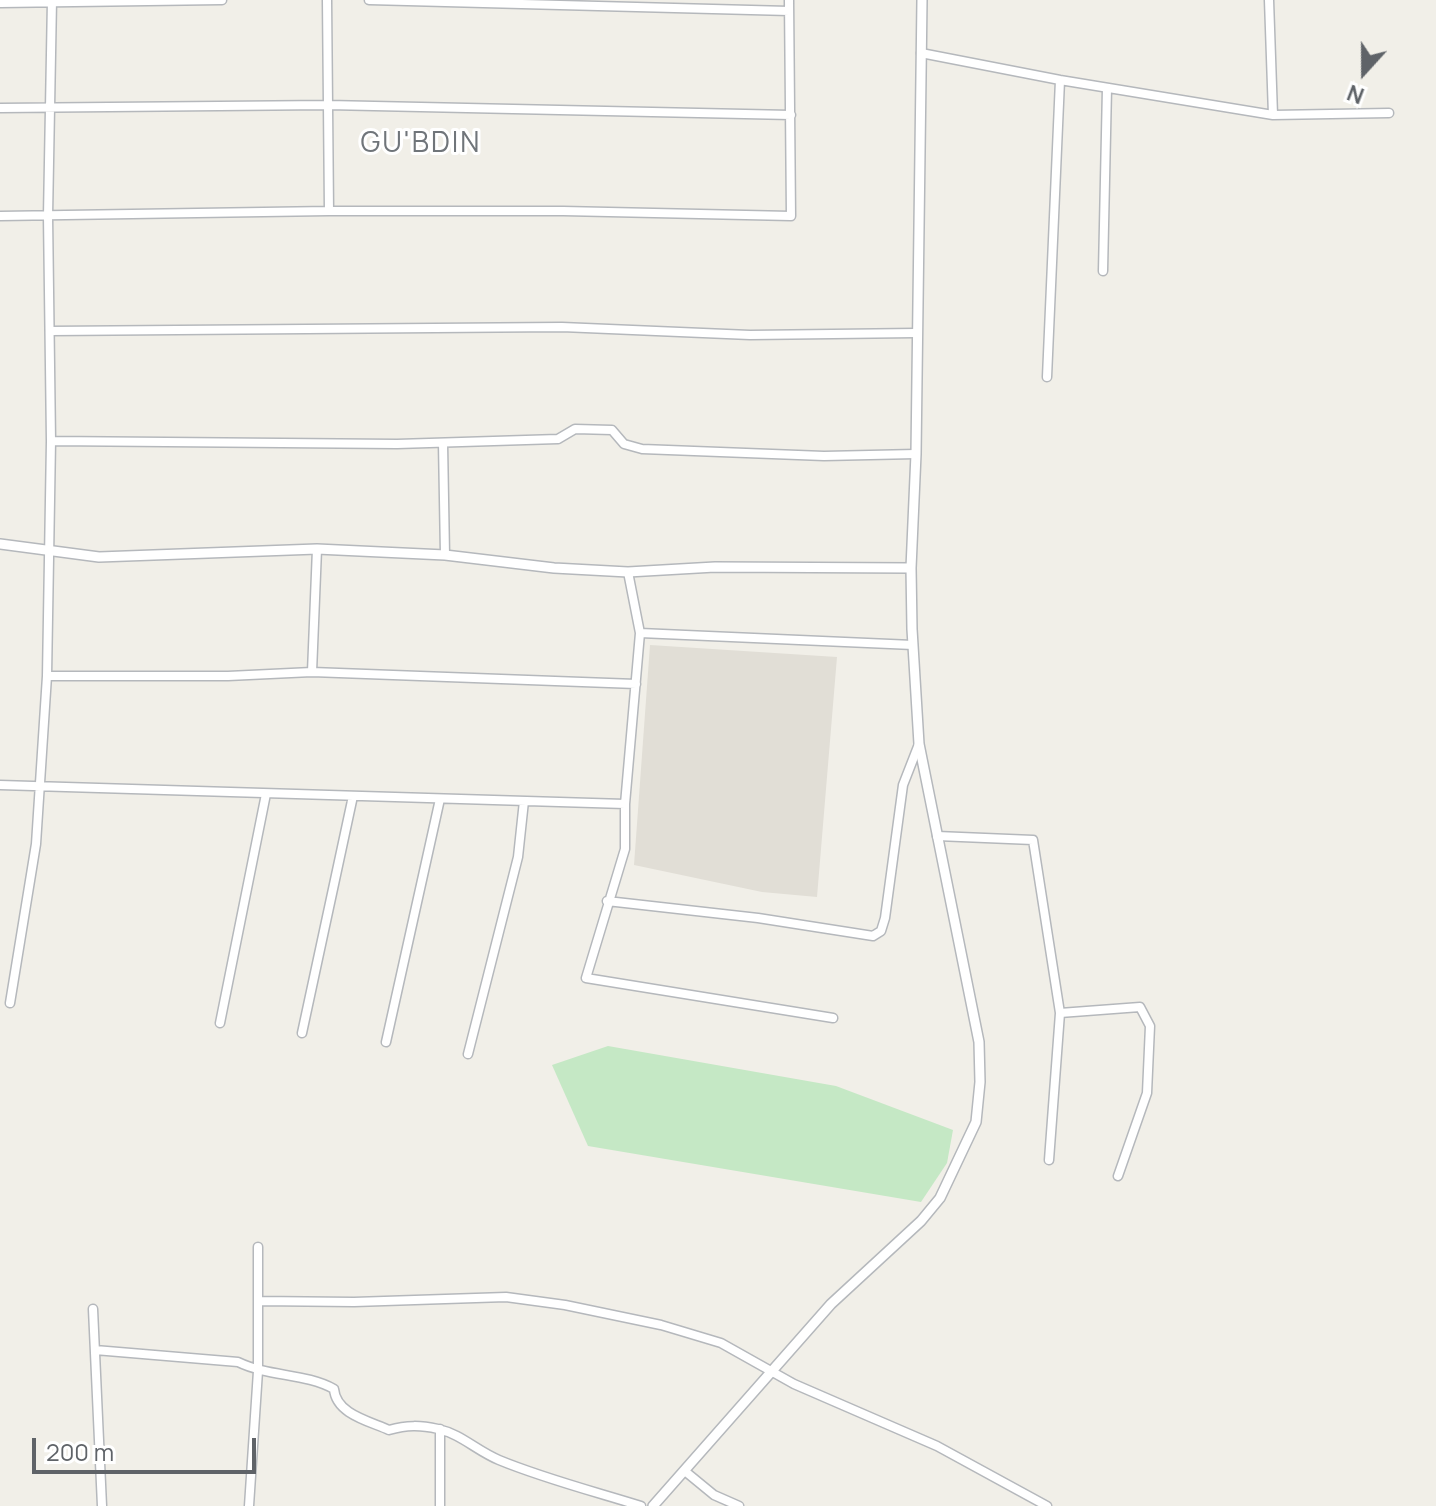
<!DOCTYPE html>
<style>
body{margin:0}
#map{position:relative;width:1436px;height:1506px;overflow:hidden;background:#f1efe8;font-family:Manrope,sans-serif}
canvas{display:block}
.north{position:absolute;left:1324px;top:32px;width:80px;height:80px;-webkit-text-stroke:6px #fff;paint-order:stroke;rotate:201deg;font-size:22px;font-weight:700;line-height:32px;text-align:center;color:#5f6368}
.north::after{content:'';display:block;margin:auto;width:28px;height:36px;background:#5f6368;clip-path:polygon(50% 0,100% 100%,50% 72%,0 100%)}
.scale{position:absolute;left:32px;top:1438px;width:224px;height:36px;box-sizing:border-box;border:4px solid #5f6368;border-top:0;padding-left:10px;font-size:24px;line-height:28px;white-space:nowrap;color:#5f6368;-webkit-text-stroke:6px #fff;paint-order:stroke}
</style>
<div id="map">
<canvas width="1436" height="1506"></canvas>
<div class="north">N</div>
<div class="scale">200 m</div>
</div>
<script>
const context = document.querySelector('canvas').getContext('2d');
context.lineJoin = 'round';
function fillPath(path, color) {
  context.fillStyle = color;
  context.fill(path, 'evenodd');
}
function strokePath(path, color, width, dash) {
  context.strokeStyle = color;
  context.lineWidth = width;
  context.lineCap = dash ? 'butt' : 'round';
  context.setLineDash(dash || []);
  context.stroke(path);
}
function label(font, color, halo, rows, align = 'center') {
  context.font = font + ' Manrope,sans-serif';
  context.lineWidth = 6;
  context.setLineDash([]);
  context.textBaseline = 'middle';
  context.strokeStyle = halo;
  context.fillStyle = color;
  for (const [text, x, y, turn = 0] of rows) {
    context.save();
    context.translate(x, y);
    context.rotate((+turn || 0) * Math.PI / 180);
    context.textAlign = isNaN(turn) ? turn : align;
    if (halo) context.strokeText(text, 0, 0);
    context.fillText(text, 0, 0);
    context.restore();
  }
}
const education = new Path2D(`
 M650,645L837,657L817,897L762,892L634,865Z`);
const green = new Path2D(`
 M608,1046L836,1086L953,1130L947,1163L921,1202L588,1146L552,1065Z`);
const minor = new Path2D(`
 M327,0L329,211
 M369,0L789,11
 M1269,0L1273,115
 M0,3L222,0
 M921,53L1060,80L1273,115L1389,113
 M0,108L328,105L791,115
 M0,216L329,211H563L791,216L789,0
 M1103,271L1107,88
 M50,331L562,327L750,335L916,333
 M1047,377L1060,80
 M51,441L397,444L558,439L575,429L612,430L624,444L642,449L824,456L916,454
 M443,443L445,555
 M628,572L640,633L625,804V849L586,978L833,1018
 M640,633L913,645
 M312,672L317,549
 M47,676H228L312,672L636,684
 M0,785L625,804
 M937,836L1033,840L1060,1013L1049,1160
 M607,901L758,918L873,936L881,931L885,918L903,785L919,744
 M10,1003L36,844L47,676L51,441L48,216L52,0
 M1060,1013L1140,1007L1150,1026L1147,1093L1118,1176
 M220,1023L266,794
 M302,1033L353,796
 M386,1042L440,799
 M468,1054L518,857L524,801
 M258,1301L354,1302L506,1297L565,1305L661,1325L721,1343L794,1384L937,1446L1047,1506
 M93,1309L102,1506
 M95,1350L238,1362C269,1377 305,1373 334,1389C336,1414 369,1421 389,1430C407,1425 420,1425 438,1429C461,1434 477,1451 499,1460C545,1479 593,1491 641,1506
 M686,1472L714,1495L739,1506
 M249,1506L258,1371V1247
 M440,1506V1429`);
const tertiary = new Path2D(`
 M0,544L99,557L317,549L445,555L554,568L628,572L715,567L911,568
 M653,1506L831,1304L921,1221L940,1198L976,1122L980,1082L979,1042L919,744L912,629L911,568L916,454L922,0`);
const quarterNames = [
 ["GU'BDIN",421,144]
];
fillPath(education, '#e1ded6');
fillPath(green, '#c5e8c5');
strokePath(minor, '#b5b8bc', 11);
strokePath(tertiary, '#b5b8bc', 12);
strokePath(minor, '#fff', 8);
strokePath(tertiary, '#fff', 9);
context.letterSpacing = '2px';
label('28px', '#70757a', '#fff', quarterNames);
context.letterSpacing = '0px';
</script>
